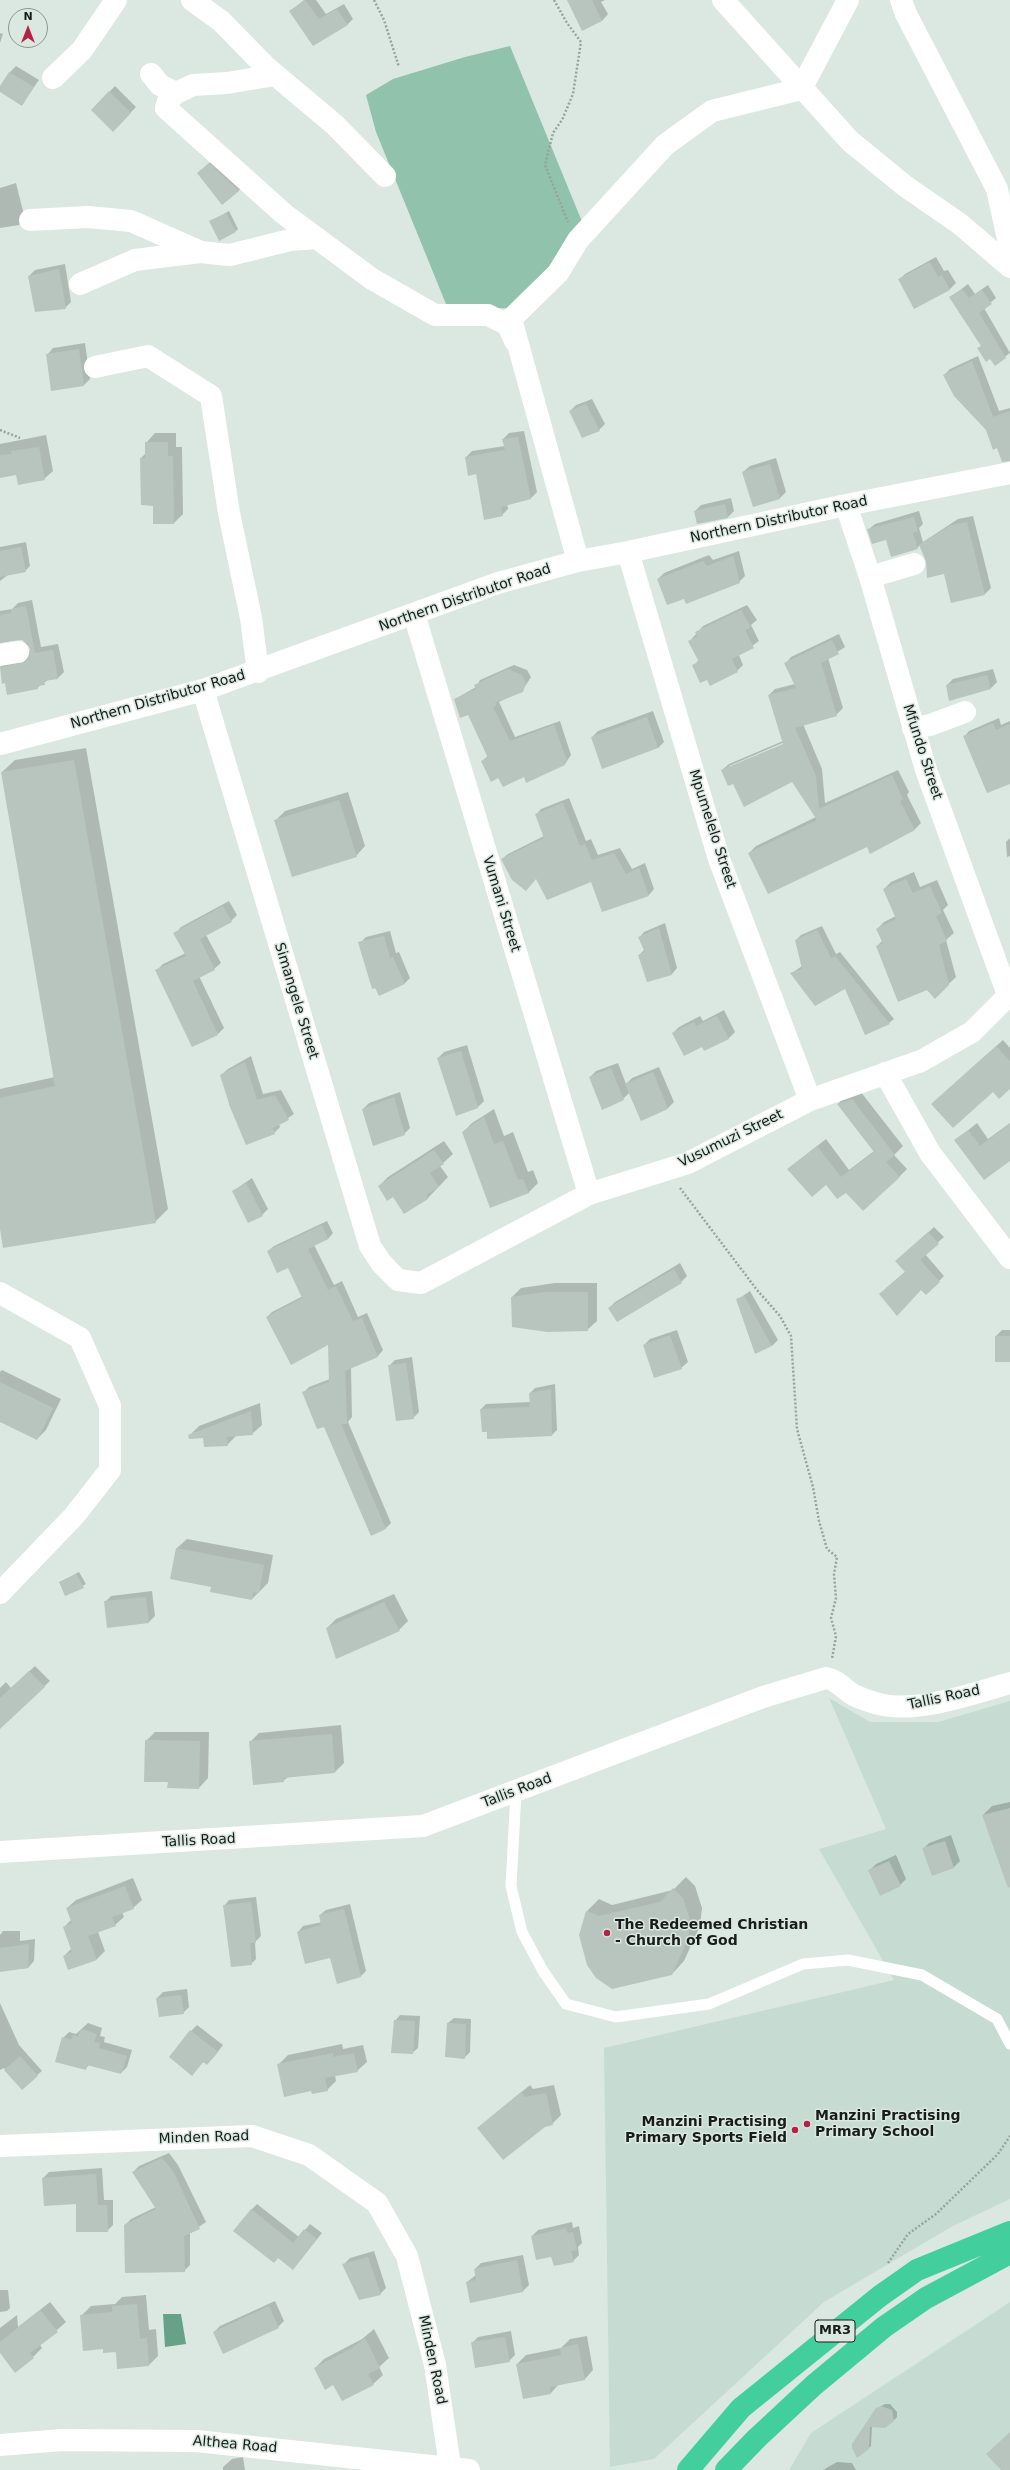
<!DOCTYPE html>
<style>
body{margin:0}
#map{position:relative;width:1010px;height:2470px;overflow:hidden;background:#dae8e1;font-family:"DejaVu Sans",sans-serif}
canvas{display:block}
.north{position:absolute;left:8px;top:8px;width:40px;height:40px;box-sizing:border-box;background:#dae8e1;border:1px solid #8c9792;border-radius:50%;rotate:0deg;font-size:11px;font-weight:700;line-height:16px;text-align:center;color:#181d1b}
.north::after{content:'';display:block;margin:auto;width:14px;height:18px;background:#b52342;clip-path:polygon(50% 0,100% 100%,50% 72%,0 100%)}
</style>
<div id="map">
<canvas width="1010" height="2470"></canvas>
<div class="north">N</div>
</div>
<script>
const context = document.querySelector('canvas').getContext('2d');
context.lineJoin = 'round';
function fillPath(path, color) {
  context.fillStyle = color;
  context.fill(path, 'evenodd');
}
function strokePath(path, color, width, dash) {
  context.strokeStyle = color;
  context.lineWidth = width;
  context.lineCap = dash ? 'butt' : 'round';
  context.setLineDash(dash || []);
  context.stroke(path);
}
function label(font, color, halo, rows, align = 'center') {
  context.font = font + ' "DejaVu Sans",sans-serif';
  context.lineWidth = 3;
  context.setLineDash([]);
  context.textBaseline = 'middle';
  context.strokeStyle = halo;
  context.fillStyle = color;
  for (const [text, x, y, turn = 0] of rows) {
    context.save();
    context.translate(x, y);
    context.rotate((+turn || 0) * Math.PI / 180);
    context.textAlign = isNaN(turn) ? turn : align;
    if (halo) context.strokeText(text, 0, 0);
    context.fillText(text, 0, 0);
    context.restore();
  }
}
const built = new Path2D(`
 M829,1698L870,1722H938L1010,1701V2199L951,2227L824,2302L654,2459L610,2467L604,2048L894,1980L819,1849L886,1829Z
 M1010,2302V2470H789L811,2433Z`);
const green = new Path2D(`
 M510,46L583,224L545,284L516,308L448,309L376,132L366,95L393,79L465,57Z`);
const water = new Path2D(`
 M163,2314H181L186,2344L165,2347Z`);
const shadow = new Path2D(`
 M304,0H316L326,14L344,4L353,19L347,25L313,44L291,11Z
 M568,0H605L601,2L608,14L602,21Z
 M0,33L3,34L0,43Z
 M16,66L39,80L22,104L0,91L10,72Z
 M115,86L136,107L113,131L92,110Z
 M215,158L245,185L223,204L198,173Z
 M16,183L25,219L19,225L0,228V188Z
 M229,211L238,229L236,231L211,221Z
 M936,257L944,271L948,270L956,283L950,289L899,280L905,274Z
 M65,264L71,302L65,308L29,276L35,270Z
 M968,284L975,294L988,285L996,298L984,308L1010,353L995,364L991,357L979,348L982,345L951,297Z
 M85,343L90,379L84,385L52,390L47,355L53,348Z
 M978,356L999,411L1010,408V447L987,430L944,375L950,369Z
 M592,399L605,424L599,430L570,411L576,405Z
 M524,431L537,492L531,498L507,504L508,509L502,515L466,457L472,451L505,446L503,439L509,433Z
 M155,433H176V447H182L183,514L174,523L154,505L141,458L146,453V443Z
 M46,435L53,471L44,479L17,474L0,477V444Z
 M776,458L786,492L780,498L753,505L743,472L750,466Z
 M731,498L734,511L728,517L697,523L695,511L701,505Z
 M919,511L923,524L919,528L923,542L958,519L973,516L991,588L985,594L945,573L927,561L920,545L917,548L887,539L868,530L875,524Z
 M26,542L30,566L25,571L9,574L0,581V547Z
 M739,551L745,576L739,582L685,598L658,579L664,573L709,555L713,560Z
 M32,600L41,647L58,644L64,672L58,678L49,679L37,688L0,667L6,661L31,657V649L22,639L0,643V611L12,609L18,603Z
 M747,605L757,620L751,625L759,641L739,655L743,665L737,671L707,678L694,665L699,660L689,642L703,626Z
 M839,634L845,647L828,658L843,708L836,715L803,724L822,769L825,803L898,770L909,792L907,795L921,823L915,829L871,852L867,846L749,853L756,846L816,817L792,781L734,782L722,770L729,764L783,741L769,695L775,689L795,684L785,664L791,657ZM787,741L788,743L729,768V766Z
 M514,665L527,670L531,677L522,691L499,702L515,737L560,721L571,755L565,764L527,781L524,776L499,777L482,761L488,756L468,713L455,699L476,687L480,680Z
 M993,669L997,682L990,689L947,685L953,679Z
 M653,711L664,742L658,748L592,737L598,731Z
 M999,718L1001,725L1010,721V783L964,737L969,731Z
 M86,748L168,1209L155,1222L0,1223V1089L55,1077L2,772L15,760Z
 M348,792L365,846L356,856L275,821L285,811Z
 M569,798L586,841L591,839L598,855L620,848L632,869L645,863L654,889L649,895L592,880L537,877L502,859L508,854L544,836L536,815L541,809Z
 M1010,838V856L1007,857L1006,842Z
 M914,872L920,887L937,880L948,905L943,910L954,933L946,940L956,977L935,997L877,946L882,941L877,929L884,922L896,916L884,889L891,882Z
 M229,901L237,915L231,921L206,935L221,963L214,969L199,976L224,1028L218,1034L157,970L163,964L186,953L175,934L181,927Z
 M665,923L677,968L672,974L647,981L639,955L644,950L639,938L644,932Z
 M822,926L836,954L840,952L894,1019L889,1023L845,988L792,973L802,966L796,940L801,935Z
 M390,931L396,953L399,952L410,978L404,984L360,943L366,937Z
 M724,1010L735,1032L729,1038L704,1050L702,1046L673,1033L679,1027L700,1016L703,1021Z
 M1003,1040L1010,1048V1088L932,1104Z
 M467,1045L484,1101L478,1107L438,1058L444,1052Z
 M251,1056L263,1094L281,1090L294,1114L279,1124L280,1127L274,1133L221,1075L228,1069Z
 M618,1063L626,1084L632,1078L659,1067L674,1102L668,1108L641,1120L629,1093L623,1099L590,1077L596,1071Z
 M860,1091L903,1146L894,1155L907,1169L899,1177L846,1191L788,1169L826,1139L849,1170L874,1151L838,1104L846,1096Z
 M400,1092L410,1128L404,1134L363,1109L369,1103Z
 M494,1109L504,1136L513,1132L528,1172L533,1170L538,1183L528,1193L463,1132L472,1123Z
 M977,1123L988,1139L1010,1123V1159L956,1140Z
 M444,1141L453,1154L440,1166L448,1177L428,1198L404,1213L393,1196L379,1186L388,1177Z
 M252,1178L268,1209L262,1215L233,1191Z
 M327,1221L333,1233L328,1239L314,1245L334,1285L342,1281L358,1317L367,1313L383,1350L378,1356L351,1368L352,1417L348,1422L391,1523L386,1528L371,1535L324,1426L304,1392L309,1387L330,1379L329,1343L267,1317L272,1312L303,1296L288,1266L268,1251L274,1246Z
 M934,1227L944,1237L925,1254L944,1276L939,1281L922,1288H886L906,1271L902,1256Z
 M680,1263L687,1276L681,1282L609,1308L615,1302Z
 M555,1283H597V1321L587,1330L512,1297L521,1288Z
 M750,1291L778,1340L772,1346L737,1300Z
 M677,1330L688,1362L681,1368L644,1345L650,1339Z
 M1002,1330H1010V1361H996V1336Z
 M412,1357L419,1412L413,1418L389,1366L395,1360Z
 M2,1370L61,1399L46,1430L37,1439L0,1421V1372Z
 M555,1384L557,1430L552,1435L488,1430L481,1409L486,1404L530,1402V1393L535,1388Z
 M260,1403L262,1425L252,1434L237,1435L227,1445L204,1437L189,1436L199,1426Z
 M187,1539L273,1555L268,1583L252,1599L212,1586L172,1578L177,1548Z
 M79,1572L86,1584L65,1595L60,1582Z
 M152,1591L155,1616L149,1622L105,1602L111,1596Z
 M394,1594L408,1621L399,1630L327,1628L336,1619Z
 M35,1666L50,1681L0,1727V1688L6,1682L11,1688Z
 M341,1725L344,1763L335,1772L288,1777L283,1781L250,1742L259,1733Z
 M155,1732H209L208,1778L199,1788L146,1741Z
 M1010,1802V1855L983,1815L992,1806Z
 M951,1835L960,1861L954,1867L923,1849L929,1843Z
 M896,1855L906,1879L900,1885L870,1870L876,1864Z
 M686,1877L695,1886L702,1908L700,1926L684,1961L672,1974L587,1911L599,1899L612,1905L673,1890Z
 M133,1878L142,1900L133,1908L122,1912L124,1917L115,1925L98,1932L105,1951L97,1959L64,1956L72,1948L64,1927L71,1920L67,1908L76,1900Z
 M256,1897L261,1936L255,1942L256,1959L251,1964L224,1906L229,1900Z
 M350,1904L366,1971L361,1976L338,1983L330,1957L298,1932L303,1926L322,1922L320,1915L326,1910Z
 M3,1931H20V1941L35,1939L34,1961L28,1968L0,1971V1935Z
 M187,1989L189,2007L183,2013L157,1998L163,1992Z
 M0,2003L19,2045L42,2071L22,2088L4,2068L0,2070Z
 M400,2015L420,2016L418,2048L412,2053L395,2021Z
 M454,2018L471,2019L470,2052L464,2058L448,2023Z
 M88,2023L102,2028L100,2036L105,2037L104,2042L132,2050L127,2067L121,2073L90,2064L85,2069L63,2038L69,2032L76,2034Z
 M197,2025L223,2045L213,2058L204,2061L192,2075L191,2031Z
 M342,2044L343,2049L363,2045L367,2062L357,2071L335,2075L336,2081L327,2090H312L279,2064L288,2055Z
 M530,2085L533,2089L554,2085L561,2115L552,2124L478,2128Z
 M169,2153L178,2165L206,2222L190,2233V2265L184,2271L125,2225L131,2219L156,2207L133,2172L139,2166Z
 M102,2168L104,2200H113V2225L107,2231L76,2203L45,2205L43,2178L49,2172Z
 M257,2204L299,2237L310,2224L322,2233L293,2269L278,2257L251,2210Z
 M572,2222L573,2228L579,2226L582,2243L578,2247L579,2255L573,2261L552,2256L532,2236L538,2230Z
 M374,2251L386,2288L380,2294L344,2264L350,2258Z
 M523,2255L529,2285L523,2291L471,2302L467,2282L476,2275L475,2269L481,2263Z
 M0,2290H8L10,2308L7,2311L0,2312Z
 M146,2295L149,2330L156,2329L158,2356L149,2365L104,2348L81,2316L91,2306L115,2304L122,2297Z
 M275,2301L284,2321L278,2327L214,2332L220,2326Z
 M50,2302L66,2322L40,2345L42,2348L33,2357L0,2352V2328L17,2315L18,2327Z
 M374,2329L389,2358L379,2367L383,2375L373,2384H334L315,2368L324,2359L362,2339Z
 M511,2331L515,2355L509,2361L472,2343L478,2337Z
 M587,2336L593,2370L584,2380L559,2384L551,2393L517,2364L526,2355L561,2348L570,2339Z
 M885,2404H890L897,2412V2417L894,2420L872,2426L871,2446L862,2454H856L876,2409Z
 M243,2457L245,2470H223V2467L232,2459Z
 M837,2462L852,2463L856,2470H823Z`);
const building = new Path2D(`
 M305,0L319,19L337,9L348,25L313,46L289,11Z
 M567,0H592L602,21L582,31Z
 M9,72L34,87L22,106L0,92V86Z
 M109,91L131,113L113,132L91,110Z
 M209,163L239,191L222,205L197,173Z
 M226,213L236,232L219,241L209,221Z
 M930,262L938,277L942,275L950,290L914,309L898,279Z
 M59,269L66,309L35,312L28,276Z
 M962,289L969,298L982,290L992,304L979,313L1006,358L995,366L990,359L986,362L977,348L981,346L949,297Z
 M79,349L84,386L51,391L46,354Z
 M972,361L993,417L1010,411V461L1002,462L997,448L993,450L986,430L954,396L943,375Z
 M586,404L600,431L582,438L569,411Z
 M518,437L531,499L501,507L503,516L484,520L476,474L468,476L465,457L505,450L502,439Z
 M145,442H168V456H173L174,524H153V506L141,505L140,458H145Z
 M39,447L45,480L18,485L16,475L0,478V455L12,454L11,451Z
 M770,464L780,499L753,507L742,472Z
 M725,504L728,518L697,524L694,511Z
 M914,517L918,531L913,533L918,549L891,557L886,540L872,544L867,529Z
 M967,522L985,595L951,603L944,574L927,578L926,561L919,545L951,525Z
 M21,547L26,572L0,577V551Z
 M733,556L740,583L686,604L684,599L667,605L657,579L703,561L707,566Z
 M26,606L35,653L53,650L58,679L44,681L45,685L37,686L38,689L7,695L5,683L2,684L0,667L26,662L30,650L28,644L22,640L0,642V615L11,613V609Z
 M741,610L751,627L745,630L754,648L732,659L738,672L710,686L707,680L700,683L692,665L699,662L688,641L698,636L695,632Z
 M832,640L839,654L821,663L837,716L795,728L816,776L819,809L892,775L903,800L900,801L915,830L870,854L867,847L768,894L748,853L817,820L792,782L744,807L733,784L728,786L721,770L783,744L768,695L796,688L784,663Z
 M508,669L522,675L526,683L523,692L495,703L496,706L493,707L510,741L554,725L567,761L564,762L565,765L526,783L524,777L503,787L498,778L491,782L481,761L488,758L468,715L460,718L454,699L476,689L474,685Z
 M987,675L991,689L949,701L946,685Z
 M647,717L658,748L602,769L591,737Z
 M993,723L996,730L1010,724V784L987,793L963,736Z
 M74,760L156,1223L3,1248L0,1229V1098L55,1086L1,772Z
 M339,800L357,857L292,877L274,820Z
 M563,803L580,846L585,844L592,860L614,853L626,874L639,868L649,896L602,912L591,882L547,900L536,879L526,891L512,880L501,859L544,838L535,814Z
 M906,879L913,893L930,886L942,913L936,916L947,941L939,945L949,985L935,999L927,990L898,1002L876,946L883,943L876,929L896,919L883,889Z
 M223,906L232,922L200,939L215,970L193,981L218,1035L192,1047L155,970L186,956L173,933Z
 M659,928L672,975L647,982L638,955L645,952L638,937Z
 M817,930L831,958L835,956L890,1024L865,1035L845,989L815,1006L790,973L802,969L795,940Z
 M384,936L390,958L393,957L405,984L379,996L375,988L372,989L358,942Z
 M717,1016L729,1039L704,1051L702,1047L684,1056L672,1033L694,1022L696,1026Z
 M996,1046L1010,1061V1089L999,1099L993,1092L953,1128L931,1104Z
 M461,1051L478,1108L456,1116L437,1058Z
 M245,1062L257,1100L275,1095L289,1120L273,1128L275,1134L246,1145L230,1107L220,1075Z
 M611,1068L624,1100L602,1110L589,1077Z
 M653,1072L668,1109L641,1121L625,1084Z
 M394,1097L405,1135L373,1146L362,1109Z
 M852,1099L895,1155L886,1162L900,1177L863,1211L846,1193L837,1199L826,1185L812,1197L787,1169L817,1146L841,1177L874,1152L837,1104Z
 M484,1117L494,1144L503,1141L518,1180L523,1179L529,1193L490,1208L462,1132Z
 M1010,1124V1161L984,1180L954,1140L968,1130L980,1146Z
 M434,1150L444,1164L430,1173L439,1187L426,1195L428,1199L404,1214L393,1197L387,1201L378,1186Z
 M246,1183L263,1216L248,1223L232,1191Z
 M322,1225L328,1239L308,1249L328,1290L336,1286L353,1321L362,1318L378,1357L345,1371L347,1424H341L386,1529L371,1536L324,1427L317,1429L302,1392L329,1382L328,1345L291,1365L266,1317L302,1298L288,1268L277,1273L267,1251Z
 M928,1232L939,1244L920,1260L940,1282L926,1295L921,1290L897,1316L879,1294L905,1272L895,1261Z
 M674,1269L682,1283L617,1322L608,1308Z
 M545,1292H588V1331L547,1332L512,1327L511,1297Z
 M744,1296L772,1346L755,1354L736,1299Z
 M670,1335L682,1369L654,1378L643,1345Z
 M995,1336H1010V1362H995Z
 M406,1363L414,1419L396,1421L388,1365Z
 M0,1382L53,1408L37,1440L0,1422Z
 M551,1389L552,1436L487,1439V1432H482L480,1409L530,1407L529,1393Z
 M251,1411L253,1435L227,1437L228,1446L204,1447L203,1438L189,1439L188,1435Z
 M176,1548L264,1565L259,1593L253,1592L252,1600L210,1592L211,1587L170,1579Z
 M76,1574L84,1588L65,1596L59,1582Z
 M146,1597L149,1623L107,1628L104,1601Z
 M384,1602L400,1631L336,1659L326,1628Z
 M29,1671L45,1687L0,1729V1698Z
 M332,1734L335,1773L283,1778L284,1782L253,1785L249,1741Z
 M145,1740L200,1741L199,1789L167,1788L168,1782H144Z
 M1010,1808V1887L1008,1888L982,1815Z
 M945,1841L954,1868L932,1876L922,1848Z
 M889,1861L901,1886L880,1896L868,1870Z
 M125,1886L134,1909L112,1917L116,1926L88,1936L97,1960L68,1970L63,1956L72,1952L63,1927L72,1923L66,1908Z
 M673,1888L683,1898L690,1920L688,1939L672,1975L612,1989L596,1978L587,1965L579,1935L586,1911L599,1916L660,1902Z
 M251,1902L256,1943H250L252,1965L231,1967L223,1905Z
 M344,1909L361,1977L337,1984L330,1958L305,1964L297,1932L321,1925L319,1915Z
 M29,1944L28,1968L0,1972V1948Z
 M181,1995L184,2014L159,2017L156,1998Z
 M394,2020L415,2021L413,2054L391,2053Z
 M447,2023L466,2024L465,2059L445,2057Z
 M81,2029L97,2034L94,2042L100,2043L99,2048L127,2056L121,2074L87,2065L86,2070L55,2062L62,2037L71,2040L73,2035L78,2037Z
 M190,2030L218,2052L207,2065L203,2062L192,2076L169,2057Z
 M333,2053V2057L354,2053L358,2072L325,2078L328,2091L312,2094L311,2091L284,2097L277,2064Z
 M20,2056L38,2076L22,2090L4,2070Z
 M521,2092L525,2097L546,2093L553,2125L545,2127L503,2160L477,2128Z
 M162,2158L173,2171L200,2229L184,2236L185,2272L125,2273L124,2225L156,2209L132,2172Z
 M96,2174L98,2205H107L108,2232H76V2204L44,2206L42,2178Z
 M251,2209L293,2243L304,2229L317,2239L293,2270L278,2258L274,2263L233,2231Z
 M566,2228L567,2233L573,2232L577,2250L571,2251L574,2262L554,2266L551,2257L536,2260L531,2236Z
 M368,2257L381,2295L359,2300L342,2264Z
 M517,2260L523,2292L470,2303L466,2282L476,2280L474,2269Z
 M137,2304L140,2339L147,2338L149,2366L117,2369L116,2352L103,2353V2349L83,2351L80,2315L112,2312V2306Z
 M269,2306L279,2328L223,2354L213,2332Z
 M40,2310L58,2332L30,2353L34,2358L15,2373L0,2353V2342Z
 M505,2337L510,2362L475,2368L471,2342Z
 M365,2338L380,2368L368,2374L374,2385L342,2401L333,2385L325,2390L314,2368L352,2348Z
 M578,2344L585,2380L550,2387L551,2394L523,2399L516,2364L561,2355L560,2348Z
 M881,2406L892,2410L894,2421L885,2428L870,2427L869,2449L857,2458L852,2448V2444L876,2408Z
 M1010,2432V2470H1001L986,2454Z`);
const path = new Path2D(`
 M374,0L384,20L399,67
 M554,0L567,23L581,42L573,94L562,120L553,133L545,165L568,222
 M0,430L20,438
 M680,1188L757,1290L780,1316L791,1336L797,1429L813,1487L819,1521L827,1549L837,1557L834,1574L836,1598L831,1618L836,1636L832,1659
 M888,2263L908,2234L936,2214L998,2154L1010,2136`);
const lane = new Path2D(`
 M516,1792L511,1886L522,1932L543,1971L566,2004L616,2017L709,2004L803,1964L848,1960L922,1975L997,2019L1010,2044`);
const street = new Path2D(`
 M192,0L221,21L266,67L335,125L385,176
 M723,0L850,141L905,186L960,224L1010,267
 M901,0L906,14L997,189L1010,248
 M151,74L160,85L176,93L193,85L227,83L275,75
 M53,78L82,50L116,0
 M176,93L168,101L166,108L284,214L372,279L435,315H488L508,325L515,341
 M30,220L88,217L131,221L201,252L219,254L230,255L290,240L317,238
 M80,284L135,260L200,252
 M95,367L148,356L211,396L229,513L251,618L258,672
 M846,505L870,577L926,770L1008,995
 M628,552L719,859L810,1100
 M578,561L511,319L558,273L578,240L665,145L712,111L801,89L848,0
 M870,577L914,564
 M414,614L589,1194
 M0,655L18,652
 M203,690L370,1246L382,1264L398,1280L421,1283L589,1194L688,1163L810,1100L921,1061L972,1032L1010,994
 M913,728L930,725L965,712
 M0,744L203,690L498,583L578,561L628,552L846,505L1010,473
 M885,1073L930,1153L1010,1258
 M0,1293L80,1338L110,1406V1470L74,1516L0,1593
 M0,1852L423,1826L763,1697L826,1678C837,1680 843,1688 852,1694C858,1698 867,1700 875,1703C914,1715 971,1694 1010,1683
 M0,2146L252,2136L309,2155L377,2203L407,2256L435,2365L450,2466
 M0,2445L62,2440L196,2441L469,2470`);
const highway = new Path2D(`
 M688,2470L741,2408L880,2296L917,2270L1010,2232
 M726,2470L757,2438L814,2385L884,2327L926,2298L1010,2253`);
const markers = [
 [607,1933,4,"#b52342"],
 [807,2124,4,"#b52342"],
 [795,2130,4,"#b52342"]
];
const shields = [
 [835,2331,40]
];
const shieldNames = [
 ["MR3",835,2331]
];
const streetNames = [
 ["Northern Distributor Road",779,520,-12],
 ["Northern Distributor Road",465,598,-19],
 ["Northern Distributor Road",158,700,-16],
 ["Mfundo Street",922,752,72],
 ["Mpumelelo Street",712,829,72],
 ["Vumani Street",501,904,73],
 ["Simangele Street",296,1001,73],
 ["Vusumuzi Street",731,1139,-26],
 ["Tallis Road",944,1698,-12],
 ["Tallis Road",517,1791,-21],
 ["Tallis Road",199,1841,-3],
 ["Minden Road",204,2138,-2],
 ["Minden Road",432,2360,78],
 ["Althea Road",235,2445,5]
];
const poiNames = [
 ["The Redeemed Christian",615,1925],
 ["- Church of God",615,1941],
 ["Manzini Practising",815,2116],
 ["Primary School",815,2132],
 ["Manzini Practising",787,2122,"right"],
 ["Primary Sports Field",787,2138,"right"]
];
fillPath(built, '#c6dcd2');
fillPath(green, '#90c2ac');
fillPath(water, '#65a288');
fillPath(shadow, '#0003');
fillPath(building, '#b7c5be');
strokePath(path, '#98a39d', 2.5, [2, 2]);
strokePath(lane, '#fff', 11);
strokePath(street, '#fff', 22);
strokePath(highway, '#42ce9d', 22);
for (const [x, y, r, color] of markers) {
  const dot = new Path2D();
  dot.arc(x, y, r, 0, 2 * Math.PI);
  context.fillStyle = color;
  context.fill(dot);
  strokePath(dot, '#dae8e1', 1.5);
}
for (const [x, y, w] of shields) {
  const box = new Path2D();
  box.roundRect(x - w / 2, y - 11, w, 22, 3);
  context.fillStyle = '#dae8e1';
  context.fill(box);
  strokePath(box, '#181d1b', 1);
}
label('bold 13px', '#181d1b', null, shieldNames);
label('14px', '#181d1b', '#dae8e1', streetNames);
label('bold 14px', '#181d1b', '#dae8e1', poiNames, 'left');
</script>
